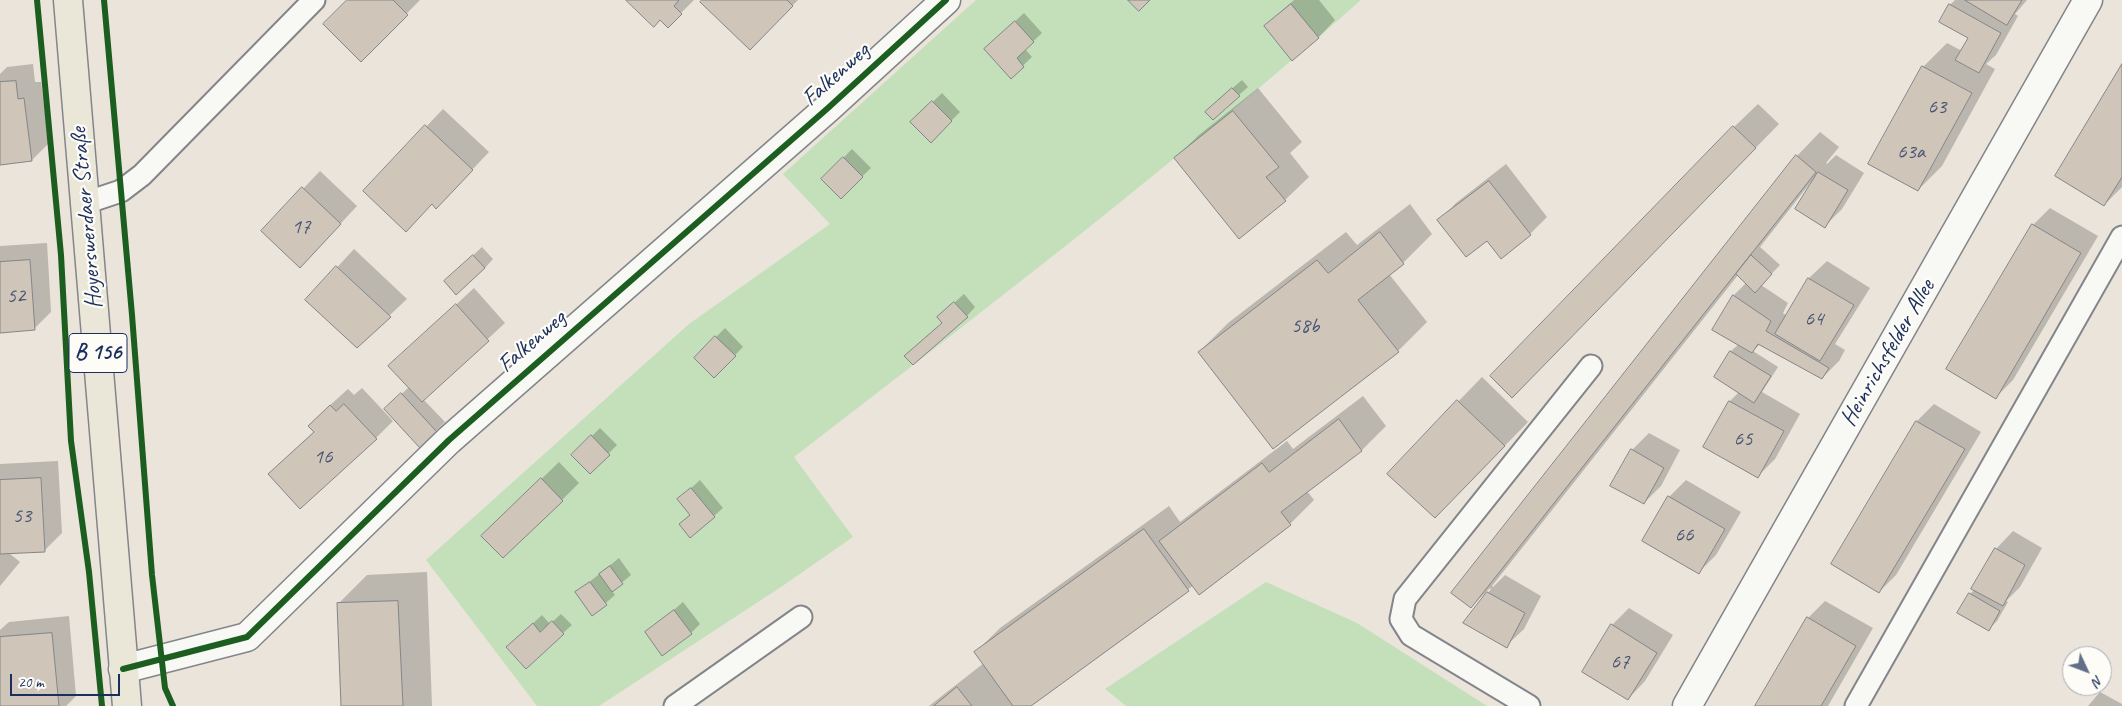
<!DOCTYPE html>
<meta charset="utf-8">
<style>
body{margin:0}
#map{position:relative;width:2122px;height:706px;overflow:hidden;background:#eae4da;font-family:Caveat,sans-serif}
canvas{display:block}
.north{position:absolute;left:2062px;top:646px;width:50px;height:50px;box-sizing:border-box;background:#fdfcf7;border:1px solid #a3aaba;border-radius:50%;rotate:133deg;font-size:14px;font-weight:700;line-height:20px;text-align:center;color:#1b2f5e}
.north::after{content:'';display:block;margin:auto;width:18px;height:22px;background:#636e89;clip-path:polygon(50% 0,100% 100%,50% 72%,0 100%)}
.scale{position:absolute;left:10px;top:674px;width:110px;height:22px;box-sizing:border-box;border:2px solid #1b2f5e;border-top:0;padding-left:6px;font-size:15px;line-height:18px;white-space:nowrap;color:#1b2f5e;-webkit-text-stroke:4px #fdfcf7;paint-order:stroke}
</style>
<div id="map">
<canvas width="2122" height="706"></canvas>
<div class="north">N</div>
<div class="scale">20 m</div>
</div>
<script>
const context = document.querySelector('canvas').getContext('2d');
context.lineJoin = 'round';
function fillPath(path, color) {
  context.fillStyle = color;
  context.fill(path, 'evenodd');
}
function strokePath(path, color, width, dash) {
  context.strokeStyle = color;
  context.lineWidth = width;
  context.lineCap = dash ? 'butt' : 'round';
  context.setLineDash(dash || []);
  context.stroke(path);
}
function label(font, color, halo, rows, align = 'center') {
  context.font = font + ' Caveat,sans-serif';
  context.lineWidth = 4.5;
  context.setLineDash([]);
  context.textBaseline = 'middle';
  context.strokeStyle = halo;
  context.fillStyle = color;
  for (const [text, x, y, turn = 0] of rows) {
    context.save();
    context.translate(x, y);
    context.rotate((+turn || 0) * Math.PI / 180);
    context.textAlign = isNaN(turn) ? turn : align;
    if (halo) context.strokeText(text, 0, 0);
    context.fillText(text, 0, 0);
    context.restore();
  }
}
const green = new Path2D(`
 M976,0H1361C1179,161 986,309 794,457L853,537L781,587L599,706H537L426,560L689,324L830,224L783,174Z
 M1266,582L1357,623L1487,706H1126L1105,689Z`);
const shadow = new Path2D(`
 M348,0H420L361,60Z
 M628,0H694L668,26L660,19Z
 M703,0H798L773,25Z
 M1294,0H1319L1335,20L1318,38L1265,26Z
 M1955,0H2027L2015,14L2018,16L1996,55L1986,64L1995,69L1942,166L1918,190L1923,67L1947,43L1962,51L1969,38L1950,5Z
 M1024,13L1042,33L1025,49L1032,57L1011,77L994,41Z
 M33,64L35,82H41L49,143L32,160L0,164V74L7,67Z
 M2122,66V187L2104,205Z
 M1242,80L1248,87L1239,95L1215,103Z
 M1258,88L1302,142L1290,153L1309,177L1285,200L1175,158L1199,135Z
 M942,93L960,112L931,141L912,122Z
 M1758,104L1779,124L1536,372L1734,127Z
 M443,109L489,152L453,190L432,203L365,191Z
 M1820,132L1839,147L1826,163L1827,164L1836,155L1864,173L1842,209L1825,226L1811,182L1760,247L1780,265L1761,285L1788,303L1783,313L1787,316L1809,278L1827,261L1870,288L1835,344L1845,350L1839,361L1822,378L1760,344L1753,351L1778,367L1762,392L1800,414L1775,459L1758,476L1704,447L1730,401L1739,392L1715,376L1731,351L1739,344L1734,295L1746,283L1738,275L1492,586L1493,587L1505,575L1541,596L1524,629L1506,646L1464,622L1491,589L1490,588L1471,607L1797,156Z
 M852,149L871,168L841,197L823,179Z
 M1506,164L1547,217L1530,234L1487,239L1439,221L1456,203Z
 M320,171L357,206L317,249L263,231Z
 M1410,204L1432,234L1403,263L1389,274L1427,322L1398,351L1199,352L1228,323L1346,232L1357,245Z
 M2050,208L2098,236L2013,380L1996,397L2033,225Z
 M47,243L51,312L34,329L0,331V246Z
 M482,247L493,259L485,268L454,273Z
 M354,249L407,299L357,346L307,300Z
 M474,288L505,323L423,399L445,422L420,446L386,409L409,387L390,366Z
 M964,294L975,307L967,316L943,322L947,309Z
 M725,328L743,347L714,376L695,358Z
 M1482,377L1528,422L1459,493L1388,474Z
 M362,388L393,421L376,438L315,432L327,408L348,389L354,395Z
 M1363,396L1386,426L1362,450L1307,491L1314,500L1290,524L1194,585L1028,706H929L984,663L976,652L1000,628L1169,506L1180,522L1287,441L1293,449Z
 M1934,404L1981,432L1896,575L1879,592L1832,564L1917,421Z
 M600,428L617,445L590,472L573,455Z
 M1649,433L1680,450L1661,486L1644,503L1632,450Z
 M58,461L62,533L45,550L9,553L20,562L0,586V464Z
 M559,462L579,483L562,500L500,519Z
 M700,480L723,508L714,516L680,524L691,514L679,499Z
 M1686,480L1741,512L1716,555L1699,572L1669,497Z
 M2013,531L2042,548L2020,587L2006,601L2008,602L1997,621L1989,629L1970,594L1975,589L1996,549Z
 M619,558L631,575L612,591L615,595L593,614L577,592Z
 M427,572L432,706H342L338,604L367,575Z
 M1825,601L1873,628L1828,706H1756L1808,618Z
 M683,602L700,624L691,633H647Z
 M1629,608L1673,635L1645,681L1628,699L1612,625Z
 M561,614L572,625L563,633L517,638L542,615L550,624Z
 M69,616L76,696L66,706H0V630L9,622Z
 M2100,692L2122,704V706H2088Z`);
const building = new Path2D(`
 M347,0H393L408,15L361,62L323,24Z
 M626,0H679L674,6L682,14L668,28L660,20L654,27Z
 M702,0H787L793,6L750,50L700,2Z
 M1128,0H1150L1139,11Z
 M1965,0H2022L2007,25Z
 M1291,4L1319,38L1292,61L1264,26Z
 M1949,4L2001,33L1979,73L1955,60L1968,38L1939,22Z
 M1015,21L1034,42L1017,58L1024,67L1011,79L984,49Z
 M2122,64V177L2104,206L2055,176Z
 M1922,66L1972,93L1918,191L1868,164Z
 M16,81L18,99L24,98L32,161L0,165V82Z
 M1232,88L1240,96L1213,120L1205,112Z
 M932,101L952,121L931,143L910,122Z
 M1233,111L1279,167L1266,177L1286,201L1239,239L1174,158Z
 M425,125L473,170L436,209L432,204L406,232L363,191Z
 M1733,126L1756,148L1512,398L1490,376Z
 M1796,155L1816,172L1471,608L1451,593Z
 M843,157L863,177L841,199L821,179Z
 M1818,172L1848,190L1825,228L1795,209Z
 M1489,181L1531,235L1501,259L1487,241L1466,257L1437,220Z
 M302,187L341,224L300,268L261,231Z
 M2032,224L2081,253L1996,399L1946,369Z
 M1380,232L1404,264L1358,300L1399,352L1273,449L1198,352L1317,260L1328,273Z
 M473,255L485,268L456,295L444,281Z
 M1751,255L1772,274L1755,293L1736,274Z
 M30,260L35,330L0,333V262Z
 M336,266L391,317L357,348L305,300Z
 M1808,278L1854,305L1820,361L1775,334Z
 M1733,295L1771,321L1766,331L1829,368L1822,379L1758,344L1752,353L1712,330Z
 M954,302L968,317L913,365L904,356L942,323L937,317Z
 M456,304L489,341L422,402L388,366Z
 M715,336L736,356L714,378L694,358Z
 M1730,351L1771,376L1754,403L1714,377Z
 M401,393L437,432L420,448L384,409Z
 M1457,400L1505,446L1435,518L1387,474Z
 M1729,401L1784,431L1758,478L1703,447Z
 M344,404L377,439L300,509L268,474L314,432L308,426L330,405L336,411Z
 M1339,419L1362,451L1281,512L1291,525L1199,595L1159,541L1262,463L1269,472Z
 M1916,421L1965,449L1879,593L1831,564Z
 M591,435L610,455L590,474L571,455Z
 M1631,449L1664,468L1644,504L1610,486Z
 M41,478L45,552L0,554V480Z
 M541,478L563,501L503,558L481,536Z
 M691,488L715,517L690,538L679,524L690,515L677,499Z
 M1668,496L1725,529L1699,574L1642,541Z
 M1144,529L1189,591L1031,706H1013L974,652Z
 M1995,548L2025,565L2003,606L1971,589Z
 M610,566L623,584L612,592L599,574Z
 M590,582L607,605L592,616L575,592Z
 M1487,592L1525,613L1507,648L1463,623Z
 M1969,593L2000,611L1989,631L1957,613Z
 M398,601L403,706H341L337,603Z
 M674,610L692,634L662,656L645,632Z
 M1807,617L1856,646L1821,706H1755Z
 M552,621L564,634L526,669L506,647L533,623L540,632Z
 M1611,624L1657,653L1628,700L1582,672Z
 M52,633L59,706H0V637Z
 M957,687L972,706H934Z`);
const service = new Path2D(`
 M85,203L121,191L142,175L314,0
 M675,706L801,617
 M1529,706L1411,635L1401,619L1405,599L1591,366
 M1856,706L2122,237`);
const minor = new Path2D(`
 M123,669L247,637L449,440L828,108L946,0
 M1687,706L2088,0`);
const primary = new Path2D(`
 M68,0L127,706`);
const cycleway = new Path2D(`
 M37,0L61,255L71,441L89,572L102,706
 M104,0L132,315L152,575L165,688L173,706
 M123,669L247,637L449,440L828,108L946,0`);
const numberNames = [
 ["63",1937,107],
 ["63a",1911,152],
 ["17",301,227],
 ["52",16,296],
 ["64",1814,319],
 ["58b",1305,326],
 ["65",1743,439],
 ["16",323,457],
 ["53",22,516],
 ["66",1684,535],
 ["67",1620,662]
];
const shields = [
 [98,353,58]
];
const shieldNames = [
 ["B 156",98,353]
];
const streetNames = [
 ["Falkenweg",836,75,-42],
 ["Hoyerswerdaer Straße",87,218,-95],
 ["Falkenweg",532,342,-41],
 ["Heinrichsfelder Allee",1888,353,-60]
];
fillPath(green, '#c4e0ba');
fillPath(shadow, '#0003');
fillPath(building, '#cfc5b8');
strokePath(building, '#84858a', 1);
strokePath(service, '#84858a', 25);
strokePath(minor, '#84858a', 31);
strokePath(primary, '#84858a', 31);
strokePath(service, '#f8f8f4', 21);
strokePath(minor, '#f8f8f4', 28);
strokePath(primary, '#ebe7d8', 28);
strokePath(cycleway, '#1b5e20', 6);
label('21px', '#485474', null, numberNames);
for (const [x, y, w] of shields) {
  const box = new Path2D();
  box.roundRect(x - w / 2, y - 19.5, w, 39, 4);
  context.fillStyle = '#fdfcf7';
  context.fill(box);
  strokePath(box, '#1b2f5e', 1);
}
label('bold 22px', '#1b2f5e', null, shieldNames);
label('24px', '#1b2f5e', '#fdfcf7', streetNames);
</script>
